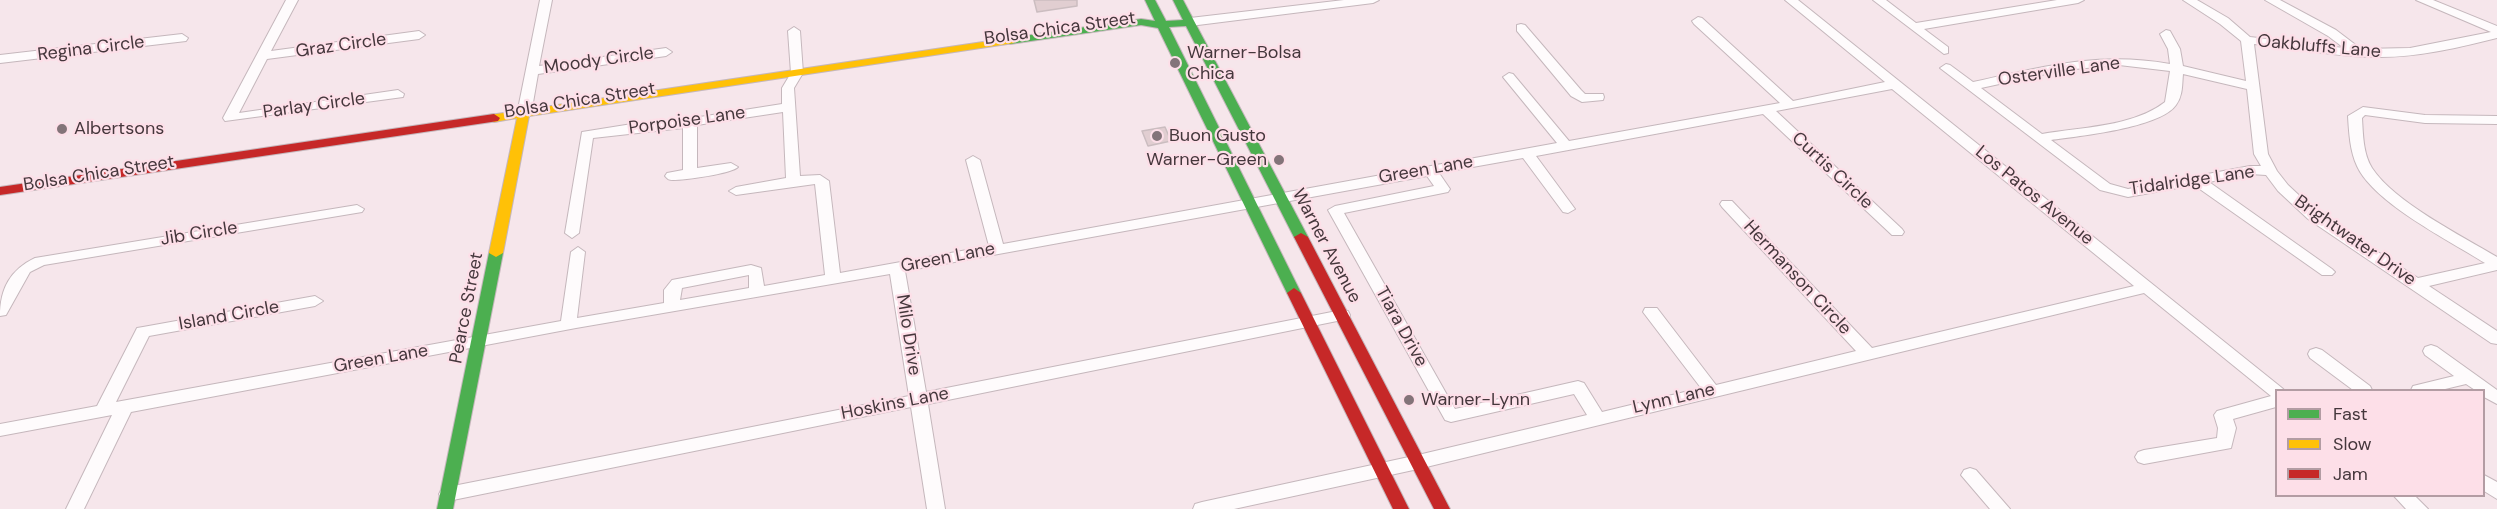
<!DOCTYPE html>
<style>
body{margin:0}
#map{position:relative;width:2497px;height:509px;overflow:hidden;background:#f6e6eb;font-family:"DM Sans",sans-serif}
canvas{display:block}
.legend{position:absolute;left:2275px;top:389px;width:210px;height:108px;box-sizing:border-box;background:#fddfe8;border:2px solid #b39ca3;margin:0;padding:8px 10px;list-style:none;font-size:18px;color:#45373c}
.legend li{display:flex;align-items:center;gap:12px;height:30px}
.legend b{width:30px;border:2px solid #b39ca3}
</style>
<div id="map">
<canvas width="2497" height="509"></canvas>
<ul class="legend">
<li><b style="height:8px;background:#4caf50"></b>Fast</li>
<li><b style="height:8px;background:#ffc107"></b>Slow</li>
<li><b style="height:8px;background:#c62828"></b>Jam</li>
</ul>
</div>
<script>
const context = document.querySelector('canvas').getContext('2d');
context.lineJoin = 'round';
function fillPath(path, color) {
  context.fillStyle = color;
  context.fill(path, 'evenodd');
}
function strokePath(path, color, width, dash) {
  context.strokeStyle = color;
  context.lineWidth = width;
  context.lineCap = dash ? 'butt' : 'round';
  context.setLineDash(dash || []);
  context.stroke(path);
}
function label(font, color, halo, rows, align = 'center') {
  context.font = font + ' "DM Sans",sans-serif';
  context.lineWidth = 4.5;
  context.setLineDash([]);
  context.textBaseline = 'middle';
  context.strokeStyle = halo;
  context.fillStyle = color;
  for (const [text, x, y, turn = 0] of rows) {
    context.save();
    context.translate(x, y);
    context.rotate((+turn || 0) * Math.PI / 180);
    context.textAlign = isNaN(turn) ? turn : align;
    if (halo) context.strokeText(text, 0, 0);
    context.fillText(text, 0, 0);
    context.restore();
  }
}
const building = new Path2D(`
 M1034,0H1077V6L1037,12Z
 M1165,127L1171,141L1148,146L1142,131Z`);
const street = new Path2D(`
 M286,0H298L271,51L419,31L425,35L419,39L267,59L239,113L398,90L404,94L403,97L225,121L223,118Z
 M540,0H552L539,66L666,48L672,52L666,56L538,74L531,114L529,117H519L517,114Z
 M1344,0H1379L1373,3L1190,26L1184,22L1190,18Z
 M1785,0H1798L2282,388L2284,390H2276V407L2233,419L2236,428L2231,448L2144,464L2138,462L2135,457L2138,452L2144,450L2217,438L2218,428L2214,415L2217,411L2271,396L2144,293L1418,469L1234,509H1193L1195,504L1202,502L1418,455L1587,415L1574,394L1451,422L1445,420L1328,210L1335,206L1434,186L1427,176L905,271L926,392L1342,310L1348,311L1350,315L1348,319L1342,320L928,404L945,509H927L911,407L448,501L442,499L439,494L442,489L448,487L909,396L890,274L576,328L131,412L84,509H66L112,415L0,436V424L97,406L135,332L137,328L143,327L315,296L323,301L315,306L149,336L116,402L561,321L571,252L578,247L585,252L577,318L664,303V290L672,280L751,265L761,268L764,286L825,275L815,184L736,195L729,191L736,187L786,178L783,112L697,125V168L731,163L738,167C731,174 684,180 673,180C668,180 668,179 665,176L667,173L683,170V128L593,138L579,233L572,238L565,233L582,132L632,124L649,125L782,104V88L791,73L788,31L794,27L800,31L803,73L794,88L800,176L820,175L829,181L840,273L989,246L966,160L973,156L980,160L1003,244L1557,143L1503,77L1509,73L1513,74L1569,141L1780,103L1694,24L1692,21L1698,17L1702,18L1793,101L1885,82ZM1892,89L2134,286L1872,348L1732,201H1722L1720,204L1722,207L1856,351L1716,385L1657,308H1645L1643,312L1701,388L1602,412L1584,383L1578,381L1455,409L1344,213L1448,192L1450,189L1439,173L1523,158L1563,212L1568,213L1575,209L1536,156L1763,114L1892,235H1902L1904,232L1902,229L1776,111ZM749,275V288L680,300L682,288Z
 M1873,0H1886L1916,23L2057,0H2084L2078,3L1924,29L1948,47V53L1944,54Z
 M2183,0H2197L2228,18L2250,37L2344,48L2328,36L2265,0H2280L2336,30L2361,49L2410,48L2491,32L2416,0H2433L2497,26V38C2457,48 2416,58 2374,57C2333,57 2294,47 2254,44L2268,154L2277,171L2288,185L2318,213L2418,278L2485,263C2450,241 2374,203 2357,166C2350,151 2349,133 2348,116L2363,107L2425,115L2497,116V124L2425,123L2365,115L2362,118C2363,134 2363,154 2372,168C2394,202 2462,236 2497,257V270L2429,286L2497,331V344L2491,343L2308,219L2278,191L2266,175L2250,174L2209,182L2332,269L2335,272L2332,275H2322L2194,185L2128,197L2100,190L1940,68L1946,64L1950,65L1973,82C2042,67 2099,51 2170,64L2168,49L2160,34L2166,30L2170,31L2180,49L2183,66L2246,81L2241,41L2220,24ZM2119,65L2170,71L2165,102C2133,127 2081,127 2042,134L1981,88L2064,70ZM2183,74L2247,89L2254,154L2261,166H2250L2128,189L2110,184L2051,140C2079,136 2160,128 2176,105C2183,96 2182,84 2183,74Z
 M1521,24L1525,25L1581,90L1585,94H1603L1604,97L1603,100L1582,102L1571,96L1517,31V25Z
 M182,34L188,38L186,41L0,63V55Z
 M357,205L364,209L362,212L44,265L30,272L6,315L0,316C0,289 10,270 35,258Z
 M2431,345L2437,347L2497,390V404L2484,397V390H2475L2466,384L2441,390H2411L2413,386L2454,376L2425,355L2423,351L2425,347Z
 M2316,348L2322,350L2370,386L2372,390H2353L2310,358L2308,354L2310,350Z
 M1970,468L1976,470L2010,509H1990L1961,475L1964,470Z
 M2484,475L2497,482V499L2484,491Z
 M2394,496H2415L2428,509H2406Z`);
const fast = new Path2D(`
 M1145,0H1155L1166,21L1183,20L1173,0H1183L1308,237L1301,241L1294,237L1186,26L1169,27L1301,293L1299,296L1294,298L1287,293L1158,28L1141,25L1010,44L1005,41L1010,38L1141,19L1155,21Z
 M496,249L503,253L453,509H437L489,253Z`);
const slow = new Path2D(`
 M1010,38L1015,41L1014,43L529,116L503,253L496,257L489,253L517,118L494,122L488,118L490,115Z`);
const jam = new Path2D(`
 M494,114L500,118L498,121L0,195V187Z
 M1301,233L1308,237L1450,509H1434L1294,237Z
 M1294,288L1301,293L1409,509H1393L1287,293Z`);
const markers = [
 [1175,63,6,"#837479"],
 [62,129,6,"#837479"],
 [1157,136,6,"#837479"],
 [1279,160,6,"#837479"],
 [1409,400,6,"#837479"]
];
const streetNames = [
 ["Bolsa Chica Street",1060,29,-8],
 ["Graz Circle",341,46,-8],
 ["Oakbluffs Lane",2319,47,5],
 ["Regina Circle",91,49,-7],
 ["Moody Circle",599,61,-8],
 ["Osterville Lane",2059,72,-8],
 ["Bolsa Chica Street",580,101,-9],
 ["Parlay Circle",314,106,-8],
 ["Porpoise Lane",687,121,-8],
 ["Green Lane",1426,170,-10],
 ["Curtis Circle",1832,171,43],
 ["Bolsa Chica Street",99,174,-9],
 ["Tidalridge Lane",2192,181,-8],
 ["Los Patos Avenue",2034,196,39],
 ["Jib Circle",199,234,-9],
 ["Brightwater Drive",2355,241,35],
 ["Warner Avenue",1326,246,62],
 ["Green Lane",948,258,-11],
 ["Hermanson Circle",1797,278,47],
 ["Pearce Street",467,308,-79],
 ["Island Circle",229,316,-10],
 ["Tiara Drive",1401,327,61],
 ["Milo Drive",908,335,81],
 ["Green Lane",381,359,-10],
 ["Lynn Lane",1674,399,-13],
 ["Hoskins Lane",895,404,-11]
];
const poiNames = [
 ["Warner-Bolsa",1187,53],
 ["Chica",1187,74],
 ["Albertsons",74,129],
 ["Buon Gusto",1169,136],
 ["Warner-Green",1267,160,"right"],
 ["Warner-Lynn",1421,400]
];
fillPath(building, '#e1ced1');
strokePath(building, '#cbbdc0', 1.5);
strokePath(street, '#c5b7bc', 2);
strokePath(fast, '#c5b7bc', 2);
strokePath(slow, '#c5b7bc', 2);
strokePath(jam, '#c5b7bc', 2);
fillPath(street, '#fefbfc');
fillPath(fast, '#4caf50');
fillPath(slow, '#ffc107');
fillPath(jam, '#c62828');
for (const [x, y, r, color] of markers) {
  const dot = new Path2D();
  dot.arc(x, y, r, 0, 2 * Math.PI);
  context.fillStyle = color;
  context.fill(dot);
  strokePath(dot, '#fddfe8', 2);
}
label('18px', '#45373c', '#fddfe8', streetNames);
label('18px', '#45373c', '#fddfe8', poiNames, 'left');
</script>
